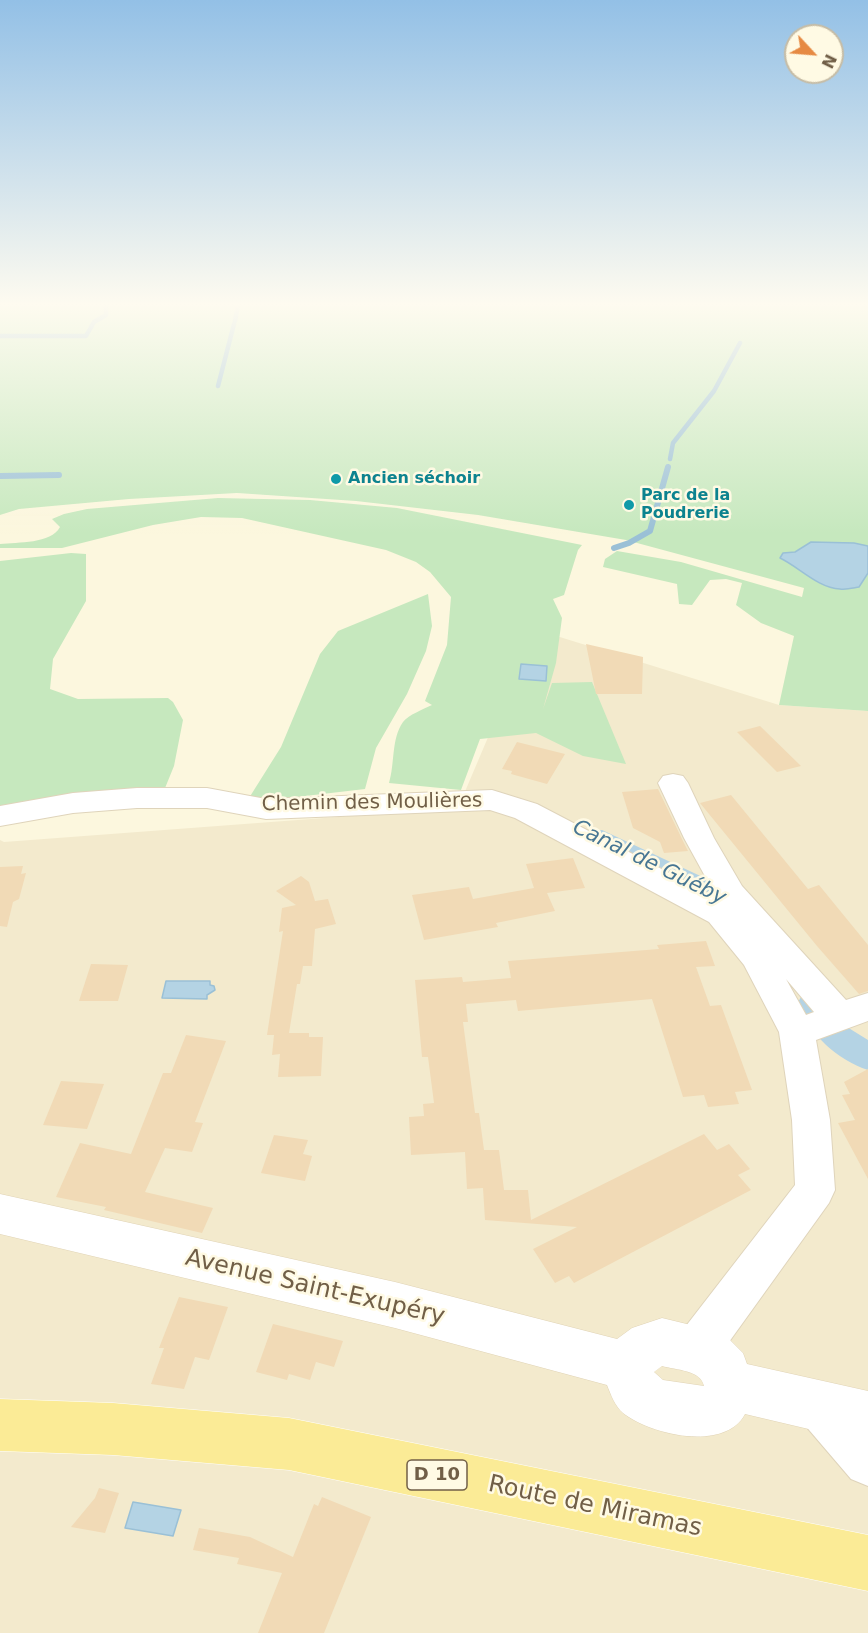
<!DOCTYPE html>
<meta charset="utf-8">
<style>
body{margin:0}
#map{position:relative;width:868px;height:1633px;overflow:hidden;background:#fcf7de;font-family:"DejaVu Sans",sans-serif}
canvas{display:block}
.north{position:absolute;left:784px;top:24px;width:60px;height:60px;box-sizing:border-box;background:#fffae4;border:2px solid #c6bca5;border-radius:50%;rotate:116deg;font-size:16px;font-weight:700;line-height:24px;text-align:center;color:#715f47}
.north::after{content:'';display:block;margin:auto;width:21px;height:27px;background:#e68a43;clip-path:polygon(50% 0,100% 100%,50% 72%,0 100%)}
</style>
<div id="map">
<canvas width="868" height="1633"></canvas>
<div class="north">N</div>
</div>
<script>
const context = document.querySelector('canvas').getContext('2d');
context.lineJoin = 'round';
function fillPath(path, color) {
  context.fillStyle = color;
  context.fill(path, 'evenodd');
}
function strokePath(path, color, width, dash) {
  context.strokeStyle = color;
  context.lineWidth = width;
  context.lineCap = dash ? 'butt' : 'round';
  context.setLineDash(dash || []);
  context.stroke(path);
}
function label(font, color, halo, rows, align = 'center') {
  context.font = font + ' "DejaVu Sans",sans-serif';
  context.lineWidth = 5;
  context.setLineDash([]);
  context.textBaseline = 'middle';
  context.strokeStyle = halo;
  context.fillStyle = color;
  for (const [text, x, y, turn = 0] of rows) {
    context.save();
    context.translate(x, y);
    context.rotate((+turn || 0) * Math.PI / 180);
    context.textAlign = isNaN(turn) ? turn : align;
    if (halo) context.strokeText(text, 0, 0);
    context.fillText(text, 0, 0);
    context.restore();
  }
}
const residential = new Path2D(`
 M534,629L779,705L868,711V1633H0V840L4,842L458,808Z`);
const green = new Path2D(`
 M0,305H868V711L779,705L794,636L761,623L736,605L742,583L726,579L710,580L692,605L679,604L677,584L603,567L605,559L617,551L681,562L802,597L804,588L626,540L478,515L356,501L237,493L129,499L19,509L0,515Z
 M218,498L310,500L397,508L582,545L578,550L564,595L553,599L562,618L556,663L543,709L552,683L592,682L626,764L583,756L536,733L480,739L461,790L389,783C395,764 391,739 403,722C408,715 424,709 432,705L425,701L447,645L451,597L430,572L416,562L386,550L242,518L201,517L153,525L62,548H0V544C18,542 51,544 60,527L52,519L64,514L87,509Z
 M71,553L86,554V601L53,659L50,689L78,699L168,698L173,702L183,720L174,766L163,793L0,809V561Z
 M428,594L432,626L426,651L407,694L376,748L365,789L271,800L249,798L281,747L320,654L338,631Z`);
const water = new Path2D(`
 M811,542L854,543L868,546V573L859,587C853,588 846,590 840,589C818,588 799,567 780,558L783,553L795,552Z
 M521,664L547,666L546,681L519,679Z
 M166,981H210V985L214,986L215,990L207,995V999L162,998Z
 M133,1502L181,1510L173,1536L125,1528Z`);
const streamFar1 = new Path2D(`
 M235,321L238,305
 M0,336H86L94,322L106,315V305
 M218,386L234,324
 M670,459L673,443L714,391L740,343`);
const stream = new Path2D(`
 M0,476L59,475
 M614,548L629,543L650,531L668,467`);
const canal = new Path2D(`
 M602,830L741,895L758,917L753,924C736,930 731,922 721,909L592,846L588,839L592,832Z
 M812,994L823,997L847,1027L868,1040V1070C837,1060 812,1035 796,1006L801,997Z`);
const building = new Path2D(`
 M586,644L643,657L642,694H596Z
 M760,726L801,766L777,772L737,732Z
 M517,742L565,754L547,784L511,774L512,771L502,769Z
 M658,789L682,839L688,851L664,853L660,842L633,828L622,792Z
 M731,795L808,889L819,885L868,945V991L859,994L817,946L700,803Z
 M573,858L585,888L547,893L555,911L496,923L498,927L424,940L412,895L469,887L473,899L534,888L526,864Z
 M23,866L21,874L26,873L19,899L13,902L7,927L0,926V867Z
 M301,876L309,882L315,901L328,899L336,924L315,929L312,966H303L300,984H297L289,1033H309V1037H323L321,1076L278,1077L280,1054L272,1055L274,1035H267L283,931L279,932L282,908L296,905L276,891Z
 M706,941L715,966L696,967L710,1006L721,1005L752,1090L735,1092L739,1104L708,1107L704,1095L683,1097L652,999L518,1011L516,1000L466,1004L468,1022H463L475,1113H479L484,1150H499L504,1190H528L531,1220L704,1134L717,1150L729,1144L750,1169L738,1175L751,1190L574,1283L569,1276L555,1283L533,1249L577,1227L485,1220L483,1188L467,1189L465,1152L411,1155L409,1117L424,1116L423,1104L434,1103L428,1057H422L415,980L462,977L463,982L511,978L508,961L659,949L657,945Z
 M91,964L128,965L118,1001H79Z
 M186,1035L226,1041L195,1122L203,1123L192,1152L165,1148L145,1192L213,1208L202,1233L104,1210L106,1207L56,1197L80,1143L131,1154L163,1073H171Z
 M868,1069V1179L838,1123L855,1120L842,1095L850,1094L844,1082Z
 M61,1081L104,1084L87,1129L43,1125Z
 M274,1135L308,1140L303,1154L312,1156L305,1181L261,1173Z
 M179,1297L228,1307L209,1360L195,1357L184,1389L151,1384L164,1348H159Z
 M273,1324L343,1341L334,1367L316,1362L310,1380L289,1374L287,1380L256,1372Z
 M99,1488L119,1493L105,1533L71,1527L95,1498Z
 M322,1497L371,1517L324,1633H258L282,1573L237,1564L239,1558L193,1550L199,1528L250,1537L293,1557L314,1504L318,1506Z`);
const street = new Path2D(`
 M673,774L683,776L688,783L714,838L742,886L846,1000L868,993V1021L816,1040L830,1120L835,1190L829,1203L711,1367L695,1373L679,1367L673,1351L679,1335L795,1185L792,1120L779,1032L744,965L709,922L515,818L490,810L266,819L207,808H137L73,813L0,826V806L73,793L137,788H207L266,799L492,790L537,804L717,898L684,838L658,783L663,776ZM786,979L814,1012L806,1015Z
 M820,1385L836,1392L868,1426V1486L851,1479L804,1424L797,1408L804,1392Z`);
const secondary = new Path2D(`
 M0,1194L395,1282L617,1339L632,1328L662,1318L699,1327L730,1340L743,1353L747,1364L868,1391V1443L745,1414C725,1452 651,1435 623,1413C615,1406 611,1395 607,1385L395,1328L0,1234ZM662,1366C676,1370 701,1370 704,1386L663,1380L654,1372Z`);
const primary = new Path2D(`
 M0,1399L113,1403L289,1418L868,1535V1591L289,1470L113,1455L0,1451Z`);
const markers = [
 [336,479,6,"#0f9aa8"],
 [629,505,6,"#0f9aa8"]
];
const farCulturenames = [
 ["Ancien séchoir",348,479],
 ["Parc de la",641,496],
 ["Poudrerie",641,514]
];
const shields = [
 [437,1475,60]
];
const shieldNames = [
 ["D 10",437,1475]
];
const streetNames = [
 ["Chemin des Moulières",372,803,-1]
];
const waterNames = [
 ["Canal de Guéby",649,863,26]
];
const nearStreetnames = [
 ["Avenue Saint-Exupéry",315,1288,13],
 ["Route de Miramas",595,1507,12]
];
fillPath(residential, '#f3eacd');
fillPath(green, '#c6e8be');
fillPath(water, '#b4d3e4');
strokePath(water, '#9ac0d6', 1.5);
strokePath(streamFar1, '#9ac0d6', 4.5);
strokePath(stream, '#9ac0d6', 6);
fillPath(canal, '#b4d3e4');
fillPath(building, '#f1dab6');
strokePath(street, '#dfd4bb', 2);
strokePath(secondary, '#e1d4b6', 1);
strokePath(primary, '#fff', 1);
fillPath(street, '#fff');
fillPath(secondary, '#fff');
fillPath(primary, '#fbeb96');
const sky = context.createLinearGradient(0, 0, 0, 534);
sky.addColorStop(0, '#93c0e6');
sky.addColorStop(0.57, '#fefbf0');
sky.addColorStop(1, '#fefbf000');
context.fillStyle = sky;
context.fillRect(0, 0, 868, 534);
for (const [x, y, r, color] of markers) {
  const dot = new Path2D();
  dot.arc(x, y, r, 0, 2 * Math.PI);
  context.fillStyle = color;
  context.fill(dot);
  strokePath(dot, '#fffae4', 2);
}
label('bold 16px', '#0d838f', '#fffae4', farCulturenames, 'left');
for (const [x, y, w] of shields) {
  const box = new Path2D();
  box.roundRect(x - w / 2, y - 15, w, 30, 4.5);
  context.fillStyle = '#fffae4';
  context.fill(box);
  strokePath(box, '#715f47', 1.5);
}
label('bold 18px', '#715f47', null, shieldNames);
label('20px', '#715f47', '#fffae4', streetNames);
label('italic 21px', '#477693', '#fffae4', waterNames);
label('24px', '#715f47', '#fffae4', nearStreetnames);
</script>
